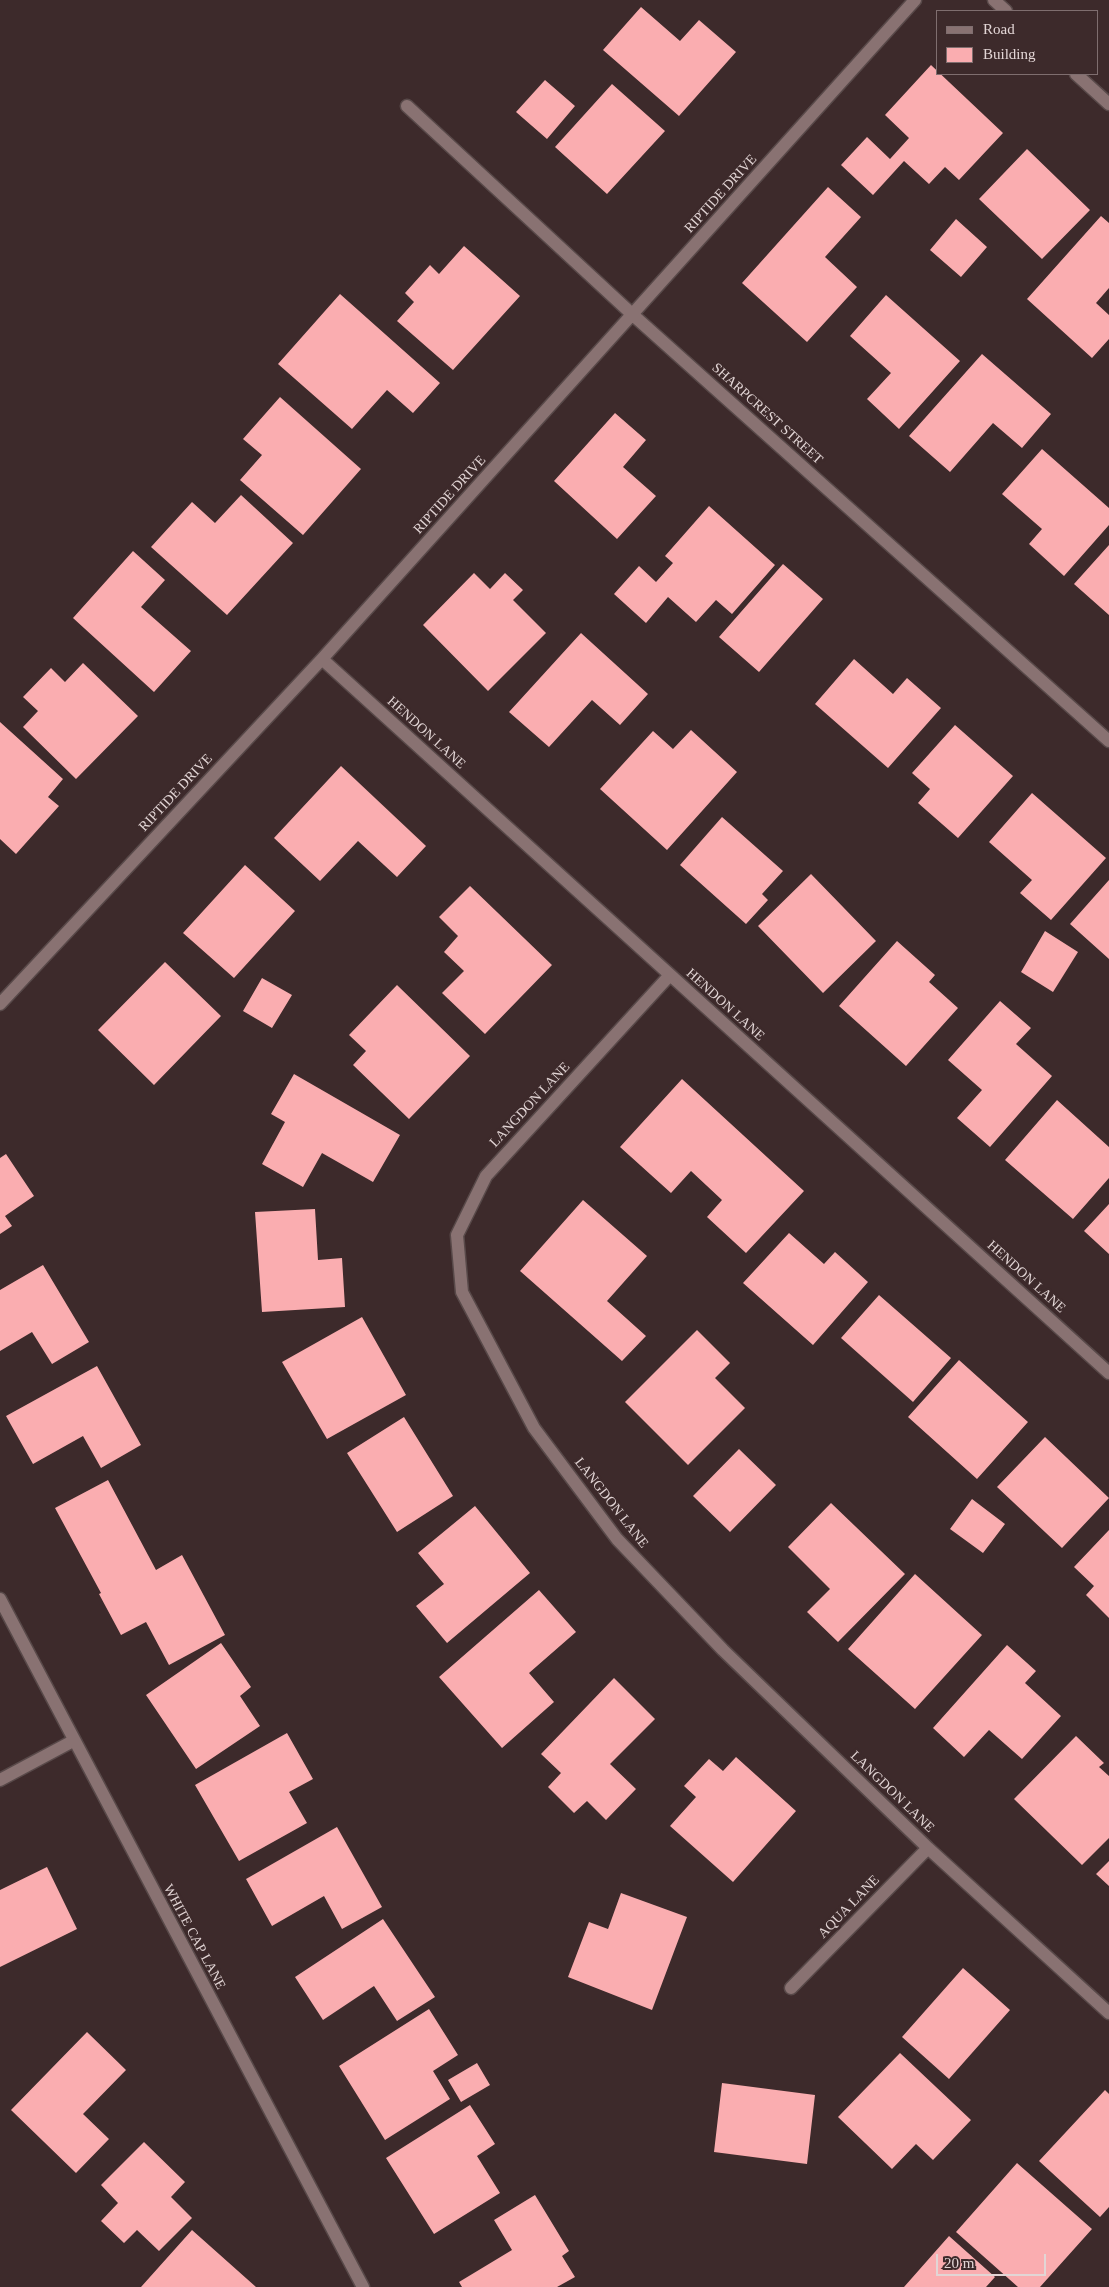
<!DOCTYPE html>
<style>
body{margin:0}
#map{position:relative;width:1109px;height:2287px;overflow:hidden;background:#3d2a2b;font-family:"Times New Roman",serif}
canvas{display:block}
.legend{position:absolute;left:936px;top:10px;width:162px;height:65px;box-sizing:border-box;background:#3d2a2b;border:1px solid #7f6e6f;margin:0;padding:6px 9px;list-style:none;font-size:15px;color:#e2d5d5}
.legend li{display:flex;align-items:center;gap:10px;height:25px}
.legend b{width:25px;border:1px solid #7f6e6f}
.scale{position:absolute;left:936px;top:2254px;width:110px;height:22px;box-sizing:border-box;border:2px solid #e2d5d5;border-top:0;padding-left:6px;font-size:15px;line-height:18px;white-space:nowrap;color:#e2d5d5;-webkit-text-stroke:4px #3d2a2b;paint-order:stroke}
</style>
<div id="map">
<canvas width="1109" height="2287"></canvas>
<ul class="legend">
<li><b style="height:6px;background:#897272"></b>Road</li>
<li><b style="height:14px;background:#faadb0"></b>Building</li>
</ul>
<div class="scale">20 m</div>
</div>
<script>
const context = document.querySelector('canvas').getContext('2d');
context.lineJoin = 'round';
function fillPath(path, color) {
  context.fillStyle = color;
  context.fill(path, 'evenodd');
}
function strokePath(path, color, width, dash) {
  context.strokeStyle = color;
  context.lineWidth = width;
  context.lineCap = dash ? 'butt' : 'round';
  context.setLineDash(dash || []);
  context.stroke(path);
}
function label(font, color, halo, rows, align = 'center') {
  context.font = font + ' "Times New Roman",serif';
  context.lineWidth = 5;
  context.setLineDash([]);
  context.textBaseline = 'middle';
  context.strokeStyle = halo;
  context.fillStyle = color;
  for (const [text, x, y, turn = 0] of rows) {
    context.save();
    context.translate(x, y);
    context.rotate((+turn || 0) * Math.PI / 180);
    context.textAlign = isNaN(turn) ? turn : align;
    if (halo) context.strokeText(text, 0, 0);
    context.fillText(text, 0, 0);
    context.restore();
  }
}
const building = new Path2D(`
 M641,7L680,41L699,20L736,52L679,116L603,50Z
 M931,65L1003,133L959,180L945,167L929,184L904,161L873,195L841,165L867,137L890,159L909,138L885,115Z
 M545,80L575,106L547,139L516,112Z
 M612,84L665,131L607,194L555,147Z
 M1027,149L1090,210L1042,259L979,199Z
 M828,187L861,217L825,257L857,287L807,342L742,283Z
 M1101,216L1109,223V288L1096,303L1109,315V339L1092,358L1027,299Z
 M956,219L987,247L961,277L930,250Z
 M464,246L520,296L453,370L397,321L414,302L405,293L430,265L439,274Z
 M340,294L440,383L413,413L387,390L352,429L278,364Z
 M886,295L960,361L899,429L867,399L891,373L850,336Z
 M982,354L1051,414L1022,448L993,423L950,472L909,436Z
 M280,397L361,469L303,535L240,480L262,455L243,439Z
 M615,413L646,440L623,467L656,496L617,539L554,481Z
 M1042,449L1109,508V525L1064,576L1029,544L1042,529L1002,494Z
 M241,495L293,543L227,615L151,547L192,502L215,523Z
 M709,506L775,565L732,614L716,600L696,622L668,597L646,623L614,594L639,566L656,582L673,563L665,556Z
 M1109,545V615L1074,584Z
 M133,551L165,580L141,607L191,651L154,692L73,618Z
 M783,564L823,599L759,672L719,637Z
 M474,573L490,589L505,573L523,590L513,600L546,633L488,691L423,625Z
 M581,633L648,694L620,725L592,700L549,747L509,712Z
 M854,659L893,694L907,678L941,708L888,768L815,704Z
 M83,663L138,716L76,779L23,727L38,711L23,697L51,668L65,682Z
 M0,722L63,779L48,797L59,806L16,854L0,839Z
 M955,725L1013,776L958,838L918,803L930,789L912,773Z
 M691,730L737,772L667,850L600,789L653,731L673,749Z
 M341,766L426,846L397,877L358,841L320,881L274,838Z
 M1032,793L1106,858L1051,920L1020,893L1032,880L989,842Z
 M722,817L783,871L762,894L768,900L746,924L680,865Z
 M245,865L295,911L234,978L183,933Z
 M811,874L876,941L823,993L758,926Z
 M1109,880V959L1070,924Z
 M470,886L552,965L485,1034L442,993L464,971L444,952L458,936L439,917Z
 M1045,931L1078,952L1053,992L1021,972Z
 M897,941L935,975L929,982L958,1008L906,1066L839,1006Z
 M165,962L221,1016L154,1085L98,1030Z
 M262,978L292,995L272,1028L243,1011Z
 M397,985L470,1056L409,1119L353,1065L366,1051L349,1035Z
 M1000,1001L1031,1028L1016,1044L1052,1076L990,1147L957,1118L982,1090L948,1060Z
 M294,1074L400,1135L373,1182L322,1153L303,1187L262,1164L285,1122L271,1114Z
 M682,1079L804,1191L746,1253L707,1217L722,1200L691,1171L671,1193L620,1147Z
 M1057,1100L1109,1147V1178L1073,1219L1005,1160Z
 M6,1154L34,1196L5,1216L12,1226L0,1234V1158Z
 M583,1200L647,1256L607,1301L646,1336L622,1361L520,1271Z
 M1109,1204V1254L1084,1231Z
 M315,1209L318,1260L342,1258L345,1307L262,1312L255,1212Z
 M789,1233L824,1264L835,1252L868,1282L813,1345L743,1283Z
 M43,1265L89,1342L52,1364L32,1332L0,1351V1290Z
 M879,1295L951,1358L913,1402L841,1338Z
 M362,1317L406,1395L327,1439L282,1362Z
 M697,1330L730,1363L715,1378L745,1408L688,1465L625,1402Z
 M959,1360L1028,1422L977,1479L908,1417Z
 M97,1366L141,1445L101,1468L83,1436L33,1464L6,1416Z
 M404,1417L453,1496L397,1532L347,1453Z
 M1045,1437L1109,1498L1062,1548L997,1487Z
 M739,1449L776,1485L730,1532L693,1496Z
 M108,1480L156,1570L182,1555L225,1635L169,1665L146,1622L121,1635L99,1594L101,1593L55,1508Z
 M972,1499L1005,1524L983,1553L950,1529Z
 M831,1503L905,1574L838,1642L807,1612L830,1589L788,1547Z
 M475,1506L530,1573L447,1643L416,1606L444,1584L418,1553Z
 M1109,1530V1618L1086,1595L1094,1586L1074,1567Z
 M915,1574L982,1635L915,1709L848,1649Z
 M539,1590L576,1632L529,1673L554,1702L502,1748L439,1677Z
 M221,1643L251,1687L240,1696L260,1726L196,1769L146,1695Z
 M1007,1645L1036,1671L1025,1683L1061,1716L1022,1759L989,1730L964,1757L933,1728Z
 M614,1678L655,1719L610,1764L636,1789L606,1820L587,1801L574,1813L548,1787L561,1773L541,1754Z
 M287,1733L313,1779L289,1792L307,1823L239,1861L195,1785Z
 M1076,1736L1104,1763L1099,1767L1109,1776V1838L1082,1865L1014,1799Z
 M736,1757L796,1811L733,1882L670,1826L696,1797L684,1786L709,1759L723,1771Z
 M337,1827L382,1907L342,1929L324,1896L272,1926L246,1879Z
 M1109,1861V1886L1096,1874Z
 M47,1867L77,1929L0,1967V1890Z
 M621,1893L687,1917L652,2010L568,1977L589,1922L608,1929Z
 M383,1919L435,1997L397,2021L374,1986L323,2020L295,1977Z
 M963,1968L1010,2010L949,2079L902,2037Z
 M429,2009L458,2055L433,2071L450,2099L385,2140L339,2066Z
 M87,2032L126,2070L83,2114L109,2139L76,2173L11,2110Z
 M900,2053L971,2120L933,2160L916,2144L892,2169L838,2117Z
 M477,2063L490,2085L461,2102L448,2080Z
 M722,2083L815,2095L807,2164L714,2152Z
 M1105,2090L1109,2094V2207L1100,2217L1039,2161Z
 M470,2105L495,2144L477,2156L500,2193L434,2234L386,2158Z
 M144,2142L185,2182L171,2197L192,2218L159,2251L137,2230L124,2243L101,2221L118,2203L101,2185Z
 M1017,2163L1092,2229L1040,2287H1018L956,2232Z
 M535,2195L569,2251L562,2256L575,2277L557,2287H462L459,2282L512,2250L494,2220Z
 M192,2230L256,2287H141Z
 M949,2236L995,2277L986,2287H904Z`);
const street = new Path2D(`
 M994,0L1006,11
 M1076,74L1109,104
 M407,106L633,315L1109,741
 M322,659L1109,1373
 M670,975L486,1176L457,1235L462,1292L534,1428L617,1539L723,1650L928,1848L1109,2013
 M0,1004L322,659L915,0
 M0,1599L363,2287
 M0,1780L73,1741
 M791,1988L928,1848`);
const streetNames = [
 ["RIPTIDE DRIVE",721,194,-48],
 ["SHARPCREST STREET",767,414,42],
 ["RIPTIDE DRIVE",450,495,-48],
 ["HENDON LANE",426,733,42],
 ["RIPTIDE DRIVE",176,793,-47],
 ["HENDON LANE",725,1005,42],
 ["LANGDON LANE",530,1105,-47],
 ["HENDON LANE",1026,1277,42],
 ["LANGDON LANE",611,1503,52],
 ["LANGDON LANE",892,1792,44],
 ["AQUA LANE",849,1907,-46],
 ["WHITE CAP LANE",194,1937,62]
];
fillPath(building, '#faadb0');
strokePath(street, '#584949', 15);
strokePath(street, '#897272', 12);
label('14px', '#e2d5d5', '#3d2a2b', streetNames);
</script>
